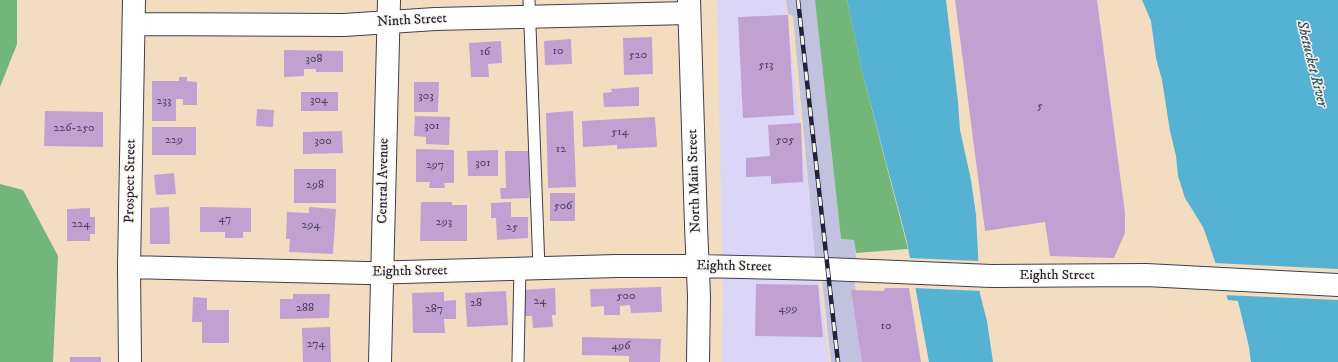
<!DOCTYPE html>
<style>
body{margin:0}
canvas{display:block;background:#f3ddc0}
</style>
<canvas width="1338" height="362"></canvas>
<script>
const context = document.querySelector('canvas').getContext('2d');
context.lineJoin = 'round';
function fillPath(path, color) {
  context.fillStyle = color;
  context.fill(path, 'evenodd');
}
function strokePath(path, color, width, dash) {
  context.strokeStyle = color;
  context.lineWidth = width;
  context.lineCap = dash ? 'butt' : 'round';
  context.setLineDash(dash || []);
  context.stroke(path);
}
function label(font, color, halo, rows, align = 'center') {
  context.font = font + ' "IM FELL DW Pica",serif';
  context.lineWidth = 3;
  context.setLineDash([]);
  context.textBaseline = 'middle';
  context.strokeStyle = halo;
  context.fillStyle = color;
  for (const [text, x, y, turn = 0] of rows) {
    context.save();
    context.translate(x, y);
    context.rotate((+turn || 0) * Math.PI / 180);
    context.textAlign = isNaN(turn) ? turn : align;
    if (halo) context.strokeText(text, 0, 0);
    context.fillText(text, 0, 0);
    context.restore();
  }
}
const built = new Path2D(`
 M717,0H785L829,362H722L723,298Z`);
const industrial = new Path2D(`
 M786,0H815L841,239L854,240L858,275H854L864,362H831L822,279H817L793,16L788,14Z`);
const forest = new Path2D(`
 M0,0H17V44L0,87Z
 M815,0H847L862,71L908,249L856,253L854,240L841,239Z
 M0,184L23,190L58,256L53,362H0Z`);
const water = new Path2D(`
 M847,0H946L958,102L960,130L971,180L976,215L980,294L987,321L993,362H929L907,242L862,71Z
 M1142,0H1338V362H1251L1249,347L1238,301L1228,300L1206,235L1203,227L1185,198L1178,176L1176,156L1170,131L1162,80L1156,58L1151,21Z`);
const pier = new Path2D(`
 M908,258L979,261L982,291L914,288Z
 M1213,263L1338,269V300L1224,295Z`);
const building = new Path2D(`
 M955,0H1097L1125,213V233L1114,258L1050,256L1045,222L985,231Z
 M788,15L794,115L743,118L738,17Z
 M652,37L653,74L624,75L623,38Z
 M571,39L572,64L545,65L544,41Z
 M501,41L502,63L488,64L489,77H471L469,43Z
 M284,50L343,51V72H316V69H304V76L284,77Z
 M179,77H187V81L197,82V105H183V99H176V121H152V81H179Z
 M414,82H439L438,112H414Z
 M639,87V106L604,107L603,93L612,92L611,89Z
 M301,92H338V111H301Z
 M257,109L274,110L273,127L256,126Z
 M45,111L103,112V147L44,146Z
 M573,111L576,187L548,188L546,113Z
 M415,116L450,117L449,145L426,144V137L414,136Z
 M655,117L657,147L617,149V145L583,147L582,121Z
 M801,123L803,182L771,184V176L746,177V158L770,156L768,125Z
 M152,127H196V155H152Z
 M342,131L343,153L303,154V132Z
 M416,149L454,150V183H444L445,188H429L430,182H416Z
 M498,150V176H468L467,151Z
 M505,151H529V198L501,199L500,188H506Z
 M294,169H336V203H294Z
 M174,173L176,194L156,195L154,175Z
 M550,193H575V221H550Z
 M421,202H452V205H467V241H420Z
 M511,202V217H528V238L497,240L496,218H491V203Z
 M169,207L170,244H150V208Z
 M200,207L251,208V232H243V238H225V232H200Z
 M309,207L336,209L333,254L289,252L290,239H286L287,212L309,213Z
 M90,208V217H95V234H90V241H67V209Z
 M756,284L818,285L823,337L755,336Z
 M661,287L662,312L631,313L630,305L620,306V315H604V306L591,307L590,289Z
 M555,288L556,315H552L553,327L533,328L532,316H525L523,290Z
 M886,288H909L921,362H862L851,290L884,291V289Z
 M506,291L508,325L467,327L465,293Z
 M444,292V301L456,300V319H444L445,333H413L412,293Z
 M293,294H330L329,318L280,319V299H293Z
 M193,297L207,298V310H229V343H202V322H192Z
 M330,327L331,362H303L302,328Z
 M582,337L661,339L660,362H629V356L582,355Z
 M70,357H101V362H70Z`);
const lane = new Path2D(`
 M529,0L539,268
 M518,362L520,268`);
const street = new Path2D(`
 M134,24L344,25L435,19L689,13
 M129,267L367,273L617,266H698
 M130,362L129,267L134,0
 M380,362L389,0`);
const secondary = new Path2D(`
 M689,0L696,226L699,296L698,362
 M698,266L827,269L991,276L1146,275L1338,285`);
const rail = new Path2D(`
 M798,0L838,362`);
const numberNames = [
 ["10",558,52],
 ["16",485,53],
 ["520",638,56],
 ["308",314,60],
 ["513",766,66],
 ["303",426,97],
 ["304",319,101],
 ["233",164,102],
 ["5",1040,107],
 ["301",432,127],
 ["226-250",74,129],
 ["514",620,133],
 ["229",174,141],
 ["505",785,141],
 ["300",323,142],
 ["12",561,150],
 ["301",483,164],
 ["297",435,166],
 ["298",315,186],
 ["506",563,207],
 ["47",225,220],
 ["293",444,223],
 ["224",81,225],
 ["294",311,226],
 ["25",512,228],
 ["500",626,297],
 ["24",540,302],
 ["28",476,304],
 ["288",305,309],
 ["287",434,310],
 ["499",788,310],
 ["10",886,327],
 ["274",316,345],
 ["496",621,347]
];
const streetNames = [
 ["Ninth Street",412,21,-3],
 ["Prospect Street",131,181,-89],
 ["Central Avenue",384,181,-89],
 ["North Main Street",695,181,-92],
 ["Eighth Street",734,267,1],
 ["Eighth Street",410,272,-1],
 ["Eighth Street",1057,276]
];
const waterNames = [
 ["Shetucket River",1311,64,76]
];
fillPath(built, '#dbd6f7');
fillPath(industrial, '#c1c2dd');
fillPath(forest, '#73b67a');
fillPath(water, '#55b2d3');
fillPath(pier, '#f3ddc0');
fillPath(building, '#c1a1d2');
strokePath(lane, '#413e4f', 13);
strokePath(street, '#413e4f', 24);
strokePath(secondary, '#413e4f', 24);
strokePath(lane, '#fff', 11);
strokePath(street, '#fff', 22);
strokePath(secondary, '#fff', 22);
strokePath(rail, '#22223b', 4.5);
strokePath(rail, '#f7f3e8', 3, [9]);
label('12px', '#4a4261', null, numberNames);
label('14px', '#22223b', '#f7f3e8', streetNames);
label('italic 15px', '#345470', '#f7f3e8', waterNames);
</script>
